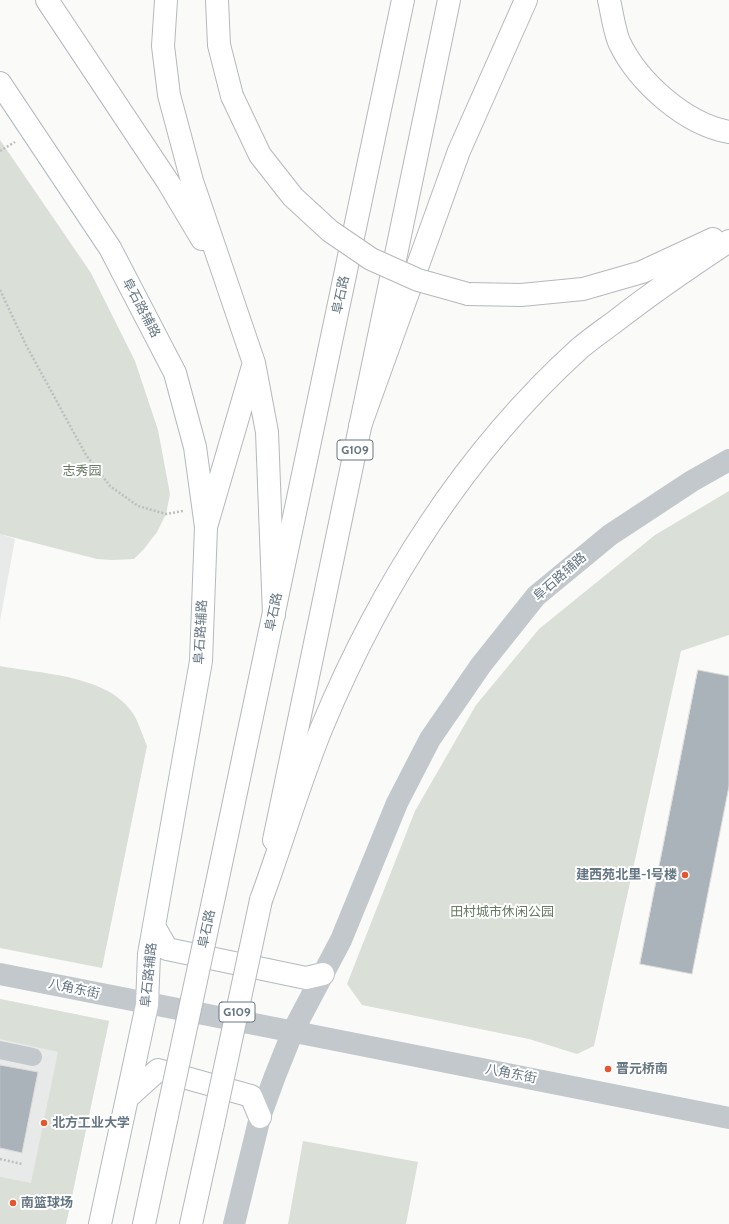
<!DOCTYPE html>
<meta charset="utf-8">
<style>
body{margin:0}
canvas{display:block;background:#fafaf8}
</style>
<canvas width="729" height="1224"></canvas>
<script>
const context = document.querySelector('canvas').getContext('2d');
context.lineJoin = 'round';
function fillPath(path, color) {
  context.fillStyle = color;
  context.fill(path, 'evenodd');
}
function strokePath(path, color, width, dash) {
  context.strokeStyle = color;
  context.lineWidth = width;
  context.lineCap = dash ? 'butt' : 'round';
  context.setLineDash(dash || []);
  context.stroke(path);
}
function label(font, color, halo, rows, align = 'center') {
  context.font = font + ' Cabin,"Noto Sans SC",sans-serif';
  context.lineWidth = 4;
  context.setLineDash([]);
  context.textBaseline = 'middle';
  context.strokeStyle = halo;
  context.fillStyle = color;
  for (const [text, x, y, turn = 0] of rows) {
    context.save();
    context.translate(x, y);
    context.rotate((+turn || 0) * Math.PI / 180);
    context.textAlign = isNaN(turn) ? turn : align;
    if (halo) context.strokeText(text, 0, 0);
    context.fillText(text, 0, 0);
    context.restore();
  }
}
const built = new Path2D(`
 M0,534L15,539L0,621Z
 M0,999L109,1021L66,1224H0Z`);
const green = new Path2D(`
 M0,140L91,273L135,361L158,430L170,494L166,514L157,532L144,549L134,559L113,560L97,559L0,534Z
 M729,491V635L681,651L594,1046L577,1054L529,1039L362,1005L347,984L415,811L476,705L539,629L655,535Z
 M0,666C41,674 110,675 134,715C139,724 143,736 147,746L102,968L0,948Z
 M0,999L109,1021L66,1224H0V1177L31,1183L58,1052L0,1039Z
 M303,1141L418,1162L406,1224H288Z`);
const building = new Path2D(`
 M698,670L729,676V786L692,974L640,964Z
 M0,1065L38,1072L22,1153L0,1148Z`);
const path = new Path2D(`
 M0,151L15,142
 M0,290L26,345L86,455L110,486L138,506L166,514L183,511
 M0,1159L22,1164`);
const minor = new Path2D(`
 M0,1050L33,1057`);
const tertiary = new Path2D(`
 M0,974C243,1023 486,1068 729,1118
 M234,1224L260,1117L275,1076L293,1031L341,940L397,803L430,739L481,665L536,596L610,535L692,481L729,460`);
const secondary = new Path2D(`
 M0,83L110,248L175,373L195,447L206,527L201,661L149,954L147,1005L100,1224
 M155,928L167,949L306,978L323,974
 M127,1098L158,1070L251,1096L260,1117`);
const trunk = new Path2D(`
 M274,840L449,0
 M215,892L403,0
 M144,1224L167,1116
 M191,1224L213,1124`);
const motorway = new Path2D(`
 M47,0L168,182L202,239
 M166,0L163,46L169,95L192,181L254,363L267,432L274,615
 M217,0L219,45L232,96
 M609,0C612,13 614,29 619,42C638,82 685,124 729,132
 M468,294L521,295L583,289L642,272L713,239
 M360,426L459,151L526,0
 M206,527L253,366
 M261,900C282,843 299,783 322,727C381,585 466,451 580,348C592,338 605,329 617,320C653,292 691,266 729,241`);
const trunkBridge = new Path2D(`
 M167,1116L215,892
 M213,1124L261,900`);
const motorwayBridge = new Path2D(`
 M232,96L260,155L293,197L330,231L371,259L418,280L468,294`);
const markers = [
 [685,875,4,"#e4572e"],
 [608,1069,4,"#e4572e"],
 [44,1123,4,"#e4572e"],
 [13,1203,4,"#e4572e"]
];
const shields = [
 [355,450,36],
 [237,1012,36]
];
const shieldNames = [
 ["G109",355,450],
 ["G109",237,1012]
];
const streetNames = [
 ["阜石路",341,295,-78],
 ["阜石路辅路",141,308,62],
 ["阜石路辅路",560,577,-41],
 ["阜石路",274,612,-78],
 ["阜石路辅路",201,632,-87],
 ["阜石路",207,929,-78],
 ["阜石路辅路",149,975,-84],
 ["八角东街",74,989,12],
 ["八角东街",511,1074,11]
];
const parkNames = [
 ["志秀园",82,471],
 ["田村城市休闲公园",502,912]
];
const poiNames = [
 ["建西苑北里-1号楼",677,875,"right"],
 ["晋元桥南",616,1069],
 ["北方工业大学",52,1123],
 ["南篮球场",21,1203]
];
fillPath(built, '#e8e9e9');
fillPath(green, '#dadfd7');
fillPath(building, '#aab3b9');
strokePath(building, '#dcdcda', 1);
strokePath(secondary, '#b3babf', 24);
strokePath(trunk, '#b4b9bd', 24);
strokePath(motorway, '#b4b9bd', 24);
strokePath(path, '#bbbfc2', 2.5, [2, 2]);
strokePath(minor, '#c3c8cc', 18);
strokePath(tertiary, '#c3c8cc', 22);
strokePath(secondary, '#fff', 22);
strokePath(trunk, '#fff', 22);
strokePath(motorway, '#fff', 22);
strokePath(trunkBridge, '#b4b9bd', 24, []);
strokePath(motorwayBridge, '#b4b9bd', 24, []);
strokePath(trunkBridge, '#fff', 22);
strokePath(motorwayBridge, '#fff', 22);
for (const [x, y, r, color] of markers) {
  const dot = new Path2D();
  dot.arc(x, y, r, 0, 2 * Math.PI);
  context.fillStyle = color;
  context.fill(dot);
  strokePath(dot, '#fff', 1.5);
}
for (const [x, y, w] of shields) {
  const box = new Path2D();
  box.roundRect(x - w / 2, y - 10, w, 20, 3);
  context.fillStyle = '#fff';
  context.fill(box);
  strokePath(box, '#657683', 1);
}
label('bold 12px', '#657683', null, shieldNames);
label('13px', '#657683', '#fff', streetNames);
label('13px', '#687a64', '#fff', parkNames);
label('bold 13px', '#657683', '#fff', poiNames, 'left');
</script>
